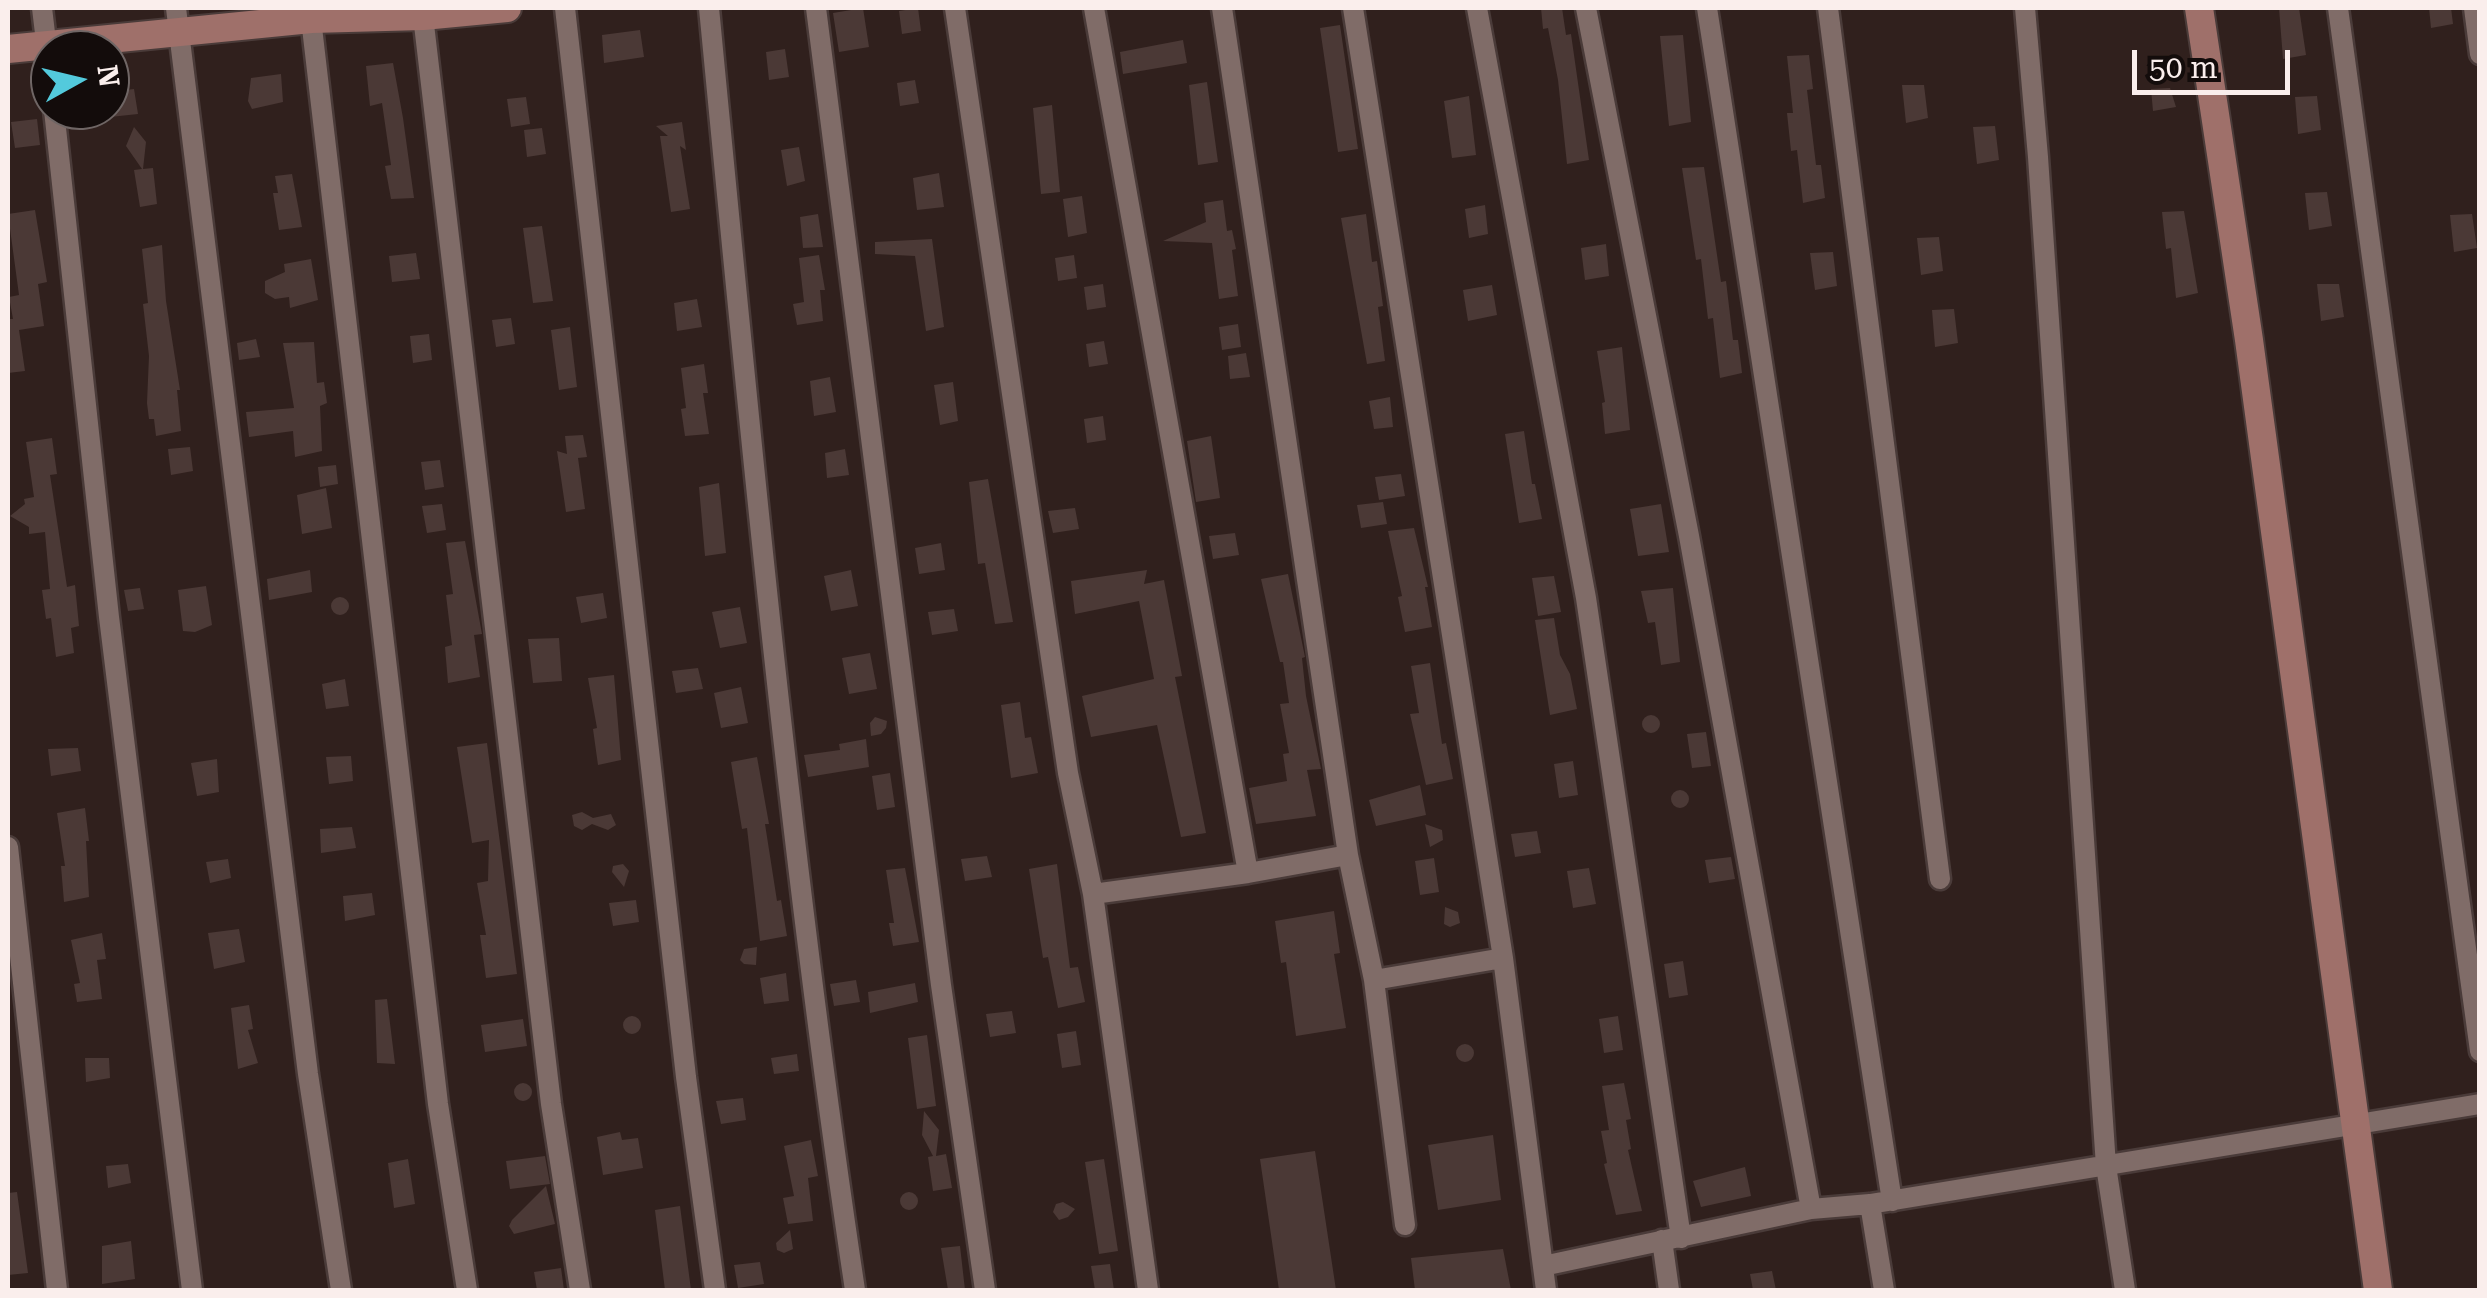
<!DOCTYPE html>
<style>
body{margin:0}
#map{position:relative;width:2487px;height:1298px;overflow:hidden;background:#30201d;font-family:"Roboto Serif",serif}
canvas{display:block}
.frame{position:absolute;inset:0;border:10px solid #faeeec;pointer-events:none}
.north{position:absolute;left:30px;top:30px;width:100px;height:100px;box-sizing:border-box;background:#130c0b;border:2px solid #6f6665;border-radius:50%;rotate:82deg;font-size:28px;font-weight:700;line-height:40px;text-align:center;color:#faeeec}
.north::after{content:'';display:block;margin:auto;width:35px;height:45px;background:#53cadc;clip-path:polygon(50% 0,100% 100%,50% 72%,0 100%)}
.scale{position:absolute;left:2132px;top:50px;width:158px;height:45px;box-sizing:border-box;border:5px solid #faeeec;border-top:0;padding-left:12px;font-size:30px;line-height:35px;white-space:nowrap;color:#faeeec;-webkit-text-stroke:8px #130c0b;paint-order:stroke}
</style>
<div id="map">
<canvas width="2487" height="1298"></canvas>
<div class="frame"></div>
<div class="north">N</div>
<div class="scale">50 m</div>
</div>
<script>
const context = document.querySelector('canvas').getContext('2d');
context.lineJoin = 'round';
function fillPath(path, color) {
  context.fillStyle = color;
  context.fill(path, 'evenodd');
}
function strokePath(path, color, width, dash) {
  context.strokeStyle = color;
  context.lineWidth = width;
  context.lineCap = dash ? 'butt' : 'round';
  context.setLineDash(dash || []);
  context.stroke(path);
}
const building = new Path2D(`
 M863,8L869,47L839,52L833,13Z
 M918,8L921,31L902,34L899,11Z
 M1541,8H1562L1566,35L1571,34L1589,160L1567,164L1558,80L1548,28L1543,29Z
 M2279,8H2299L2306,55L2283,59Z
 M2429,8H2451L2453,24L2431,28Z
 M1340,25L1358,149L1338,152L1320,28Z
 M640,30L644,57L604,63L602,35Z
 M1683,35L1691,122L1669,126L1660,36Z
 M1183,40L1187,63L1123,74L1120,52Z
 M785,49L789,77L769,80L766,52Z
 M1809,55L1813,89L1807,90L1816,165H1821L1825,198L1803,203L1797,150L1791,151L1787,113H1793L1787,56Z
 M393,63L403,118L414,198L391,199L385,166L391,165L382,103L370,106L366,66Z
 M281,74L283,102L252,109L248,101L251,78Z
 M915,80L919,103L900,106L897,83Z
 M1207,82L1218,162L1198,165L1189,85Z
 M1902,85H1924L1928,118L1906,123Z
 M2170,88L2176,107L2153,111L2151,89Z
 M134,89L138,114L110,117V92Z
 M1469,96L1476,155L1452,158L1444,101Z
 M2317,96L2321,130L2298,134L2295,97Z
 M526,97L530,124L511,127L507,99Z
 M1052,105L1060,192L1041,194L1033,108Z
 M37,119L40,145L15,148L11,122Z
 M682,122L686,150L680,146L690,209L671,212L660,136H668L656,126Z
 M1995,126L1999,160L1977,164L1973,127Z
 M134,127L146,142L143,169L153,168L157,204L140,207L134,170L142,169L126,146Z
 M542,128L546,154L527,157L524,130Z
 M799,147L805,181L787,186L781,150Z
 M1704,167L1721,282L1726,281L1733,340H1738L1742,373L1720,378L1713,318L1708,319L1701,259L1696,260L1682,168Z
 M939,173L944,207L917,210L913,178Z
 M292,174L302,227L279,230L273,193H278L275,176Z
 M2327,192L2332,226L2309,230L2305,193Z
 M1082,196L1087,233L1068,237L1063,199Z
 M1223,200L1227,231L1232,230L1236,249L1232,250L1238,296L1219,299L1212,243L1163,241L1206,222L1204,203Z
 M1485,205L1488,234L1469,238L1465,209Z
 M35,210L47,282L38,284L44,326L19,330L25,371L8,373V319H13L9,297L19,295L8,214Z
 M2184,211L2198,293L2176,298L2171,248L2166,249L2162,212Z
 M818,214L823,247L803,248L800,217Z
 M1366,214L1372,262L1377,261L1383,306L1378,307L1385,361L1367,364L1341,218Z
 M2472,214L2477,248L2454,252L2450,215Z
 M542,226L553,301L533,303L523,228Z
 M1939,237L1943,271L1921,275L1917,238Z
 M932,239L944,327L926,331L915,256L875,254V242Z
 M1606,244L1609,276L1585,280L1581,248Z
 M162,245L166,301L180,390H177L181,431L156,436L154,419H149L147,403L149,356L143,304L148,303L142,249Z
 M1833,252L1837,286L1815,290L1810,253Z
 M416,253L420,279L392,282L389,256Z
 M819,255L825,290H820L823,321L797,325L793,304L804,302L799,258Z
 M1074,255L1077,278L1058,281L1055,258Z
 M311,259L318,300L290,308L289,297L275,299L265,293V281L285,272L284,264Z
 M1103,284L1106,307L1087,310L1084,287Z
 M2317,284H2339L2344,317L2321,321Z
 M1492,285L1497,315L1468,321L1463,290Z
 M697,299L702,327L677,331L674,303Z
 M1954,309L1958,343L1935,347L1932,310Z
 M511,318L515,344L496,347L492,320Z
 M1238,324L1241,347L1222,350L1219,327Z
 M570,327L577,387L559,390L551,330Z
 M429,334L432,360L413,363L410,336Z
 M256,339L260,357L239,360L237,343Z
 M1104,341L1108,364L1089,367L1086,344Z
 M314,342L317,383L324,382L327,403L320,406L322,451L295,457L293,431L249,437L246,412L294,408L283,343Z
 M1622,347L1630,430L1605,434L1602,403L1605,402L1597,351Z
 M1246,353L1250,377L1230,379L1228,356Z
 M704,364L708,393H703L709,434L685,436L681,409L686,408L681,368Z
 M830,377L836,412L814,416L810,381Z
 M953,382L958,421L940,425L934,385Z
 M1390,397L1393,427L1374,429L1369,401Z
 M1103,416L1106,440L1087,443L1084,419Z
 M1524,431L1532,484H1535L1542,519L1519,523L1505,434Z
 M583,435L587,457L578,458L585,509L566,512L557,451L567,454L565,436Z
 M1211,436L1220,498L1196,502L1187,441Z
 M52,438L57,474L50,475L57,521L67,587L75,585L79,626L71,628L74,653L56,657L51,618L46,619L42,590L50,589L45,532L29,534V527L10,516L25,504L24,499L34,497L26,442Z
 M190,447L193,471L171,475L168,449Z
 M845,449L849,475L827,478L825,453Z
 M440,460L444,487L425,490L421,462Z
 M336,465L338,484L320,487L318,467Z
 M1401,474L1405,496L1379,500L1375,477Z
 M988,479L1013,622L995,624L985,563L978,564L969,482Z
 M719,483L726,553L705,556L699,487Z
 M326,488L332,528L302,534L297,495Z
 M1383,502L1387,524L1361,528L1357,505Z
 M442,504L446,530L427,533L422,506Z
 M1661,504L1669,552L1638,556L1630,509Z
 M1075,508L1079,529L1053,533L1048,511Z
 M1414,528L1428,587H1425L1432,627L1405,632L1398,597L1402,596L1388,531Z
 M1235,533L1239,555L1213,559L1209,536Z
 M465,541L482,634L474,635L480,677L448,683L445,647L452,645L446,595L453,594L446,543Z
 M941,543L945,570L919,574L915,548Z
 M310,570L312,592L269,600L267,579Z
 M851,570L858,606L831,611L824,576Z
 M1147,570L1144,584L1164,580L1182,676L1175,677L1206,833L1181,837L1157,725L1091,737L1082,696L1154,679L1139,601L1075,614L1071,581Z
 M1288,574L1305,657L1302,658L1306,696L1321,769L1307,770L1316,816L1256,824L1249,788L1287,781L1283,754L1289,753L1280,704L1289,703L1283,662H1280L1261,579Z
 M1554,576L1561,612L1538,616L1532,578Z
 M206,586L212,625L195,632L183,631L178,590Z
 M140,588L144,609L128,611L124,590Z
 M1673,588L1680,662L1661,665L1655,622L1648,623L1641,591Z
 M603,593L607,618L581,623L576,597Z
 M331 606a9 9 0 1 1 18 0a9 9 0 1 1-18 0Z
 M740,607L747,643L720,648L712,612Z
 M954,609L958,631L932,635L928,612Z
 M1554,618L1560,655L1570,674L1577,709L1550,715L1535,620Z
 M559,638L562,681L533,683L528,639Z
 M870,653L877,689L849,694L842,658Z
 M1430,663L1442,744L1446,743L1453,779L1426,785L1410,714L1419,713L1411,666Z
 M698,668L703,689L676,693L672,671Z
 M614,675L621,760L598,765L593,729L597,728L588,678Z
 M345,679L349,706L326,709L322,684Z
 M741,687L748,723L721,728L714,693Z
 M1020,702L1025,738L1031,737L1038,773L1011,778L1001,705Z
 M1642 724a9 9 0 1 1 18 0a9 9 0 1 1-18 0Z
 M875,717L887,721L886,728L881,734L871,736L870,723Z
 M1706,732L1711,766L1692,768L1687,734Z
 M866,739L869,767L808,777L804,755L840,750L839,744Z
 M487,743L517,974L486,978L480,935H486L477,883L488,881L489,840L472,843L457,747Z
 M78,748L81,771L51,776L48,749Z
 M351,756L353,781L329,784L326,757Z
 M757,757L769,824H765L777,901L781,900L787,936L760,941L747,828L742,829L731,762Z
 M217,759L219,792L197,796L191,763Z
 M1573,761L1578,795L1559,798L1554,764Z
 M890,773L895,807L877,810L872,776Z
 M1420,785L1426,815L1376,826L1369,800Z
 M1671 799a9 9 0 1 1 18 0a9 9 0 1 1-18 0Z
 M85,808L89,841H86L89,897L64,902L61,866H65L57,813Z
 M582,812L593,818L611,814L616,825L608,830L592,824L582,830L574,826L572,815Z
 M1425,824L1442,830L1443,840L1430,847Z
 M352,827L356,848L321,853L320,829Z
 M1537,831L1541,853L1515,857L1511,834Z
 M987,856L992,877L965,881L961,859Z
 M1731,857L1735,879L1709,883L1705,860Z
 M1434,858L1439,892L1420,895L1415,861Z
 M228,859L231,878L210,883L206,862Z
 M623,864L629,871L624,887L612,872L613,866Z
 M1057,864L1070,968L1078,967L1085,1002L1058,1008L1048,957L1043,958L1029,869Z
 M905,868L919,942L893,946L889,923H894L886,870Z
 M1589,868L1596,904L1573,908L1567,871Z
 M372,893L375,915L345,921L343,896Z
 M636,900L639,922L613,926L609,903Z
 M1445,907L1458,912L1460,923L1450,927L1444,924Z
 M1334,911L1340,953L1334,954L1346,1028L1296,1036L1286,962L1281,963L1275,921Z
 M239,929L245,962L214,969L208,933Z
 M102,933L106,959L97,960L102,999L77,1002L74,984L80,983L71,940Z
 M757,947L756,965L744,964L740,960L744,949Z
 M1683,961L1688,995L1669,998L1664,964Z
 M786,973L789,1001L764,1004L760,978Z
 M856,980L860,1002L834,1006L830,984Z
 M915,983L918,1002L870,1013L868,992Z
 M387,999L395,1064L377,1063L375,1000Z
 M249,1005L253,1029L248,1030L258,1063L238,1069L231,1008Z
 M1012,1011L1016,1033L990,1037L986,1014Z
 M1618,1016L1623,1050L1604,1053L1599,1019Z
 M623 1025a9 9 0 1 1 18 0a9 9 0 1 1-18 0Z
 M523,1019L527,1046L485,1052L481,1025Z
 M1076,1031L1081,1065L1062,1068L1057,1034Z
 M927,1035L936,1106L917,1109L908,1038Z
 M1456 1053a9 9 0 1 1 18 0a9 9 0 1 1-18 0Z
 M797,1054L799,1071L774,1074L771,1058Z
 M85,1058H109L110,1078L86,1082Z
 M1624,1083L1631,1119L1626,1120L1631,1149L1628,1150L1642,1211L1616,1215L1604,1164L1607,1163L1601,1131L1609,1130L1602,1086Z
 M514 1092a9 9 0 1 1 18 0a9 9 0 1 1-18 0Z
 M743,1098L746,1120L721,1124L716,1101Z
 M924,1111L939,1130L936,1156L946,1154L952,1188L933,1191L928,1157L933,1156L922,1135Z
 M620,1132L622,1140L638,1138L643,1168L603,1175L597,1137Z
 M1493,1135L1501,1200L1438,1210L1428,1145Z
 M811,1140L818,1176L808,1178L813,1221L788,1224L783,1198L794,1196L784,1146Z
 M1315,1151L1336,1290H1279L1260,1159Z
 M545,1156L550,1184L510,1189L506,1161Z
 M408,1159L415,1204L394,1208L388,1163Z
 M1104,1159L1118,1251L1099,1254L1085,1162Z
 M128,1164L131,1183L108,1188L106,1166Z
 M1745,1167L1751,1196L1701,1207L1693,1181Z
 M546,1186L555,1224L514,1234L509,1226L512,1220Z
 M17,1192L28,1273L8,1275V1193Z
 M900 1201a9 9 0 1 1 18 0a9 9 0 1 1-18 0Z
 M1063,1202L1075,1209L1068,1217L1059,1220L1053,1212L1056,1204Z
 M680,1206L691,1290H665L655,1210Z
 M790,1230L793,1249L784,1253L777,1250L776,1243Z
 M131,1241L135,1279L102,1284V1246Z
 M960,1246L965,1290H948L941,1248Z
 M1503,1249L1511,1290H1415L1411,1258Z
 M760,1262L764,1284L738,1288L734,1265Z
 M1110,1264L1114,1290H1095L1091,1266Z
 M561,1268L564,1290H537L534,1272Z
 M1772,1271L1776,1290H1753L1750,1274Z`);
const street = new Path2D(`
 M42,8L50,75
 M176,8L308,1074L341,1290
 M565,8L686,1077L715,1290
 M709,8C750,436 791,865 855,1290
 M816,8L941,985L985,1290
 M955,8L1068,773L1093,894L1148,1290
 M1094,8L1248,873
 M1222,8L1348,855L1374,980L1405,1225
 M1353,8L1503,958L1546,1290
 M1477,8L1586,598L1681,1238
 M1586,8L1689,536L1811,1209
 M1707,8L1892,1201
 M1828,8L1940,879
 M2025,8L2038,157L2106,1166L2125,1290
 M2338,8L2480,1051
 M2474,8L2480,54
 M423,16L551,1104L580,1290
 M311,19L438,1104L467,1290
 M54,110L109,617L192,1290
 M8,847L57,1290
 M1093,894L1248,873L1348,855
 M1374,980L1503,958
 M1870,1204L1884,1290
 M1662,1240L1669,1290
 M1543,1266L1811,1209L1870,1204L2480,1104`);
const secondary = new Path2D(`
 M2199,8L2249,340L2378,1290
 M8,49L311,19L423,16L507,8`);
fillPath(building, '#4b3936');
strokePath(street, '#4a3b39', 25);
strokePath(secondary, '#4a3b39', 32);
strokePath(street, '#806c68', 20);
strokePath(secondary, '#9f706a', 28);
</script>
